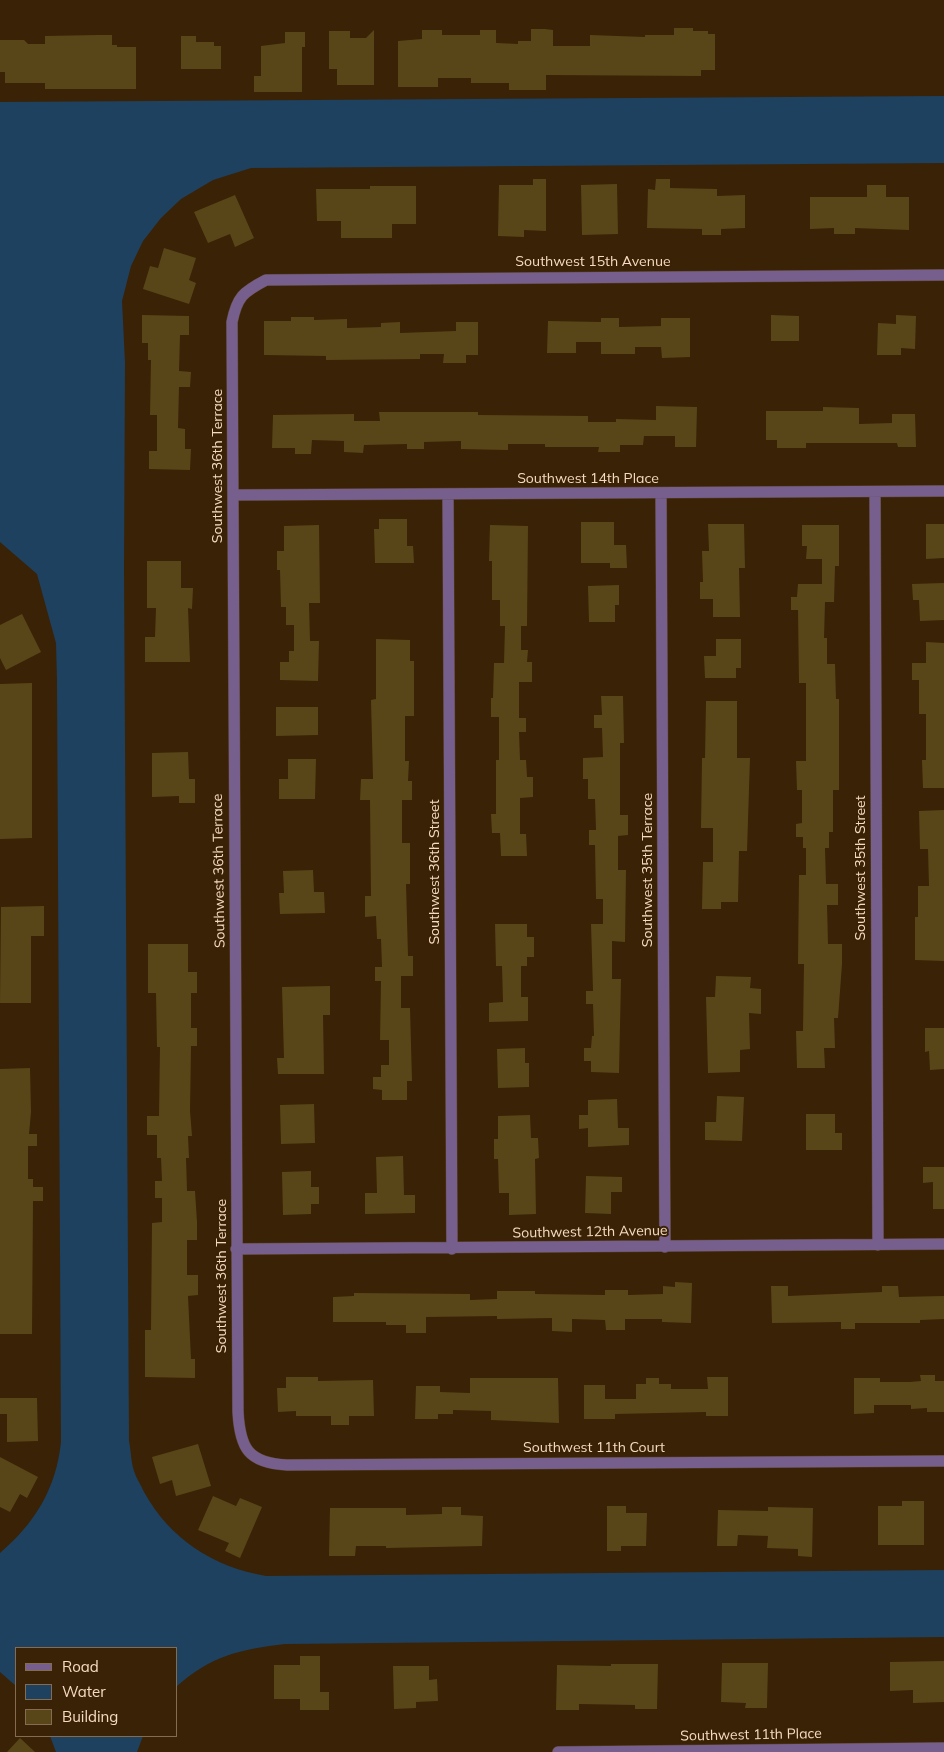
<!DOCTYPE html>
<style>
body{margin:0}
#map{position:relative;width:944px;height:1752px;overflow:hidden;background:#3a2206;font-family:Mulish,sans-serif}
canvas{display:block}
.legend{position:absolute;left:15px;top:1647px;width:162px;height:90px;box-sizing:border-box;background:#3a2206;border:1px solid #856c51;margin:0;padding:6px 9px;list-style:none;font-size:15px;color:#f5dbc1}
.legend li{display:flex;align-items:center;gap:10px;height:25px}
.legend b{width:25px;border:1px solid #856c51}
</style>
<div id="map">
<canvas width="944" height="1752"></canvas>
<ul class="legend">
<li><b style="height:6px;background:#765f8d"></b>Road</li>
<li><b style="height:14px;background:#1e4160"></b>Water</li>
<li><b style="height:14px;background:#584618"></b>Building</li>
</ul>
</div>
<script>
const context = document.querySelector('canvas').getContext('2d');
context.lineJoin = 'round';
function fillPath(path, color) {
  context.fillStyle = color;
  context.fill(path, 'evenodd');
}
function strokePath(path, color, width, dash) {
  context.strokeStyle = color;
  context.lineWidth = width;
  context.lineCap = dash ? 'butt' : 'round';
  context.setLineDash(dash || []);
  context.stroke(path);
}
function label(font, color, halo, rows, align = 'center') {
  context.font = font + ' Mulish,sans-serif';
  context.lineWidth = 4;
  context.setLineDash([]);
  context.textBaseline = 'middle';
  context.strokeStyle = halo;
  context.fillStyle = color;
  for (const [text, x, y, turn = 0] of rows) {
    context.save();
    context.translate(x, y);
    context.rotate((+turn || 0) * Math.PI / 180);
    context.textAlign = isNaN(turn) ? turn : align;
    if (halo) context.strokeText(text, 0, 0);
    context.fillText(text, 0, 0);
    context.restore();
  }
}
const water = new Path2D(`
 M944,96V163L251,168L213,180L181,199L161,218L143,241L131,266L122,301L125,363L124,569L129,1441C131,1451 131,1462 134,1471C136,1478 141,1485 144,1492C170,1539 213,1567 266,1576L944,1570V1637L285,1644C241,1649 210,1656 176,1687V1648H16V1686L0,1672V1553C35,1523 56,1489 61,1442L57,680L56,643L37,574L0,542V102Z
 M50,1736H143L137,1752H56Z`);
const building = new Path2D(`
 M674,28H693V31H708V34H715V70H701V76L546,75V90H509V83H471V78H438V87H398V41L422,39V30H442V35H480V30H496V43L518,44V41H531V29H545L553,30V46H590V35L645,37V35H674Z
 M374,30V85H337V69H329V31H350V38H366Z
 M285,32H305V47H302V92H254V76H261V46L285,43Z
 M98,35H112V45H117V47H136V89H45V83H5V72H0V40H24L28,44H45V36Z
 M181,36H196V42H214V46H221V69H181Z
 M533,179H546V231L524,230V237L498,236L499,185H533Z
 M656,179H670V188L717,189V196L745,195V228L721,229V235H702V229L647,228L648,189L655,190Z
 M617,184L618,234L582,235L581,185Z
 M867,185H886V197H909V230L855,228V234H834V228L810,229V197H867Z
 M370,186H416V224H392V238H341V221H317L316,189H370Z
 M235,195L254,238L235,247L230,234L208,243L194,212Z
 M164,248L196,258L189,280L196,283L189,304L143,289L150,266L158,268Z
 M142,315L189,316V335H180L179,371L191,372L190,387H179L178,428L185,429V449H191L190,470L149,469V451H157V415H150L151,360H148V343H142Z
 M771,315L799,316V341H771Z
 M896,315L916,316L915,349L901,348V355H877L878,323L896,324Z
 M291,317H314V320L347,319V328L381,327V323L400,322V333L456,331V322H478V355H466V363H443L444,354H420V359L326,360V356L264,355V321H291Z
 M601,318H619V327L661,326V318H690V357L662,358L661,347H635V354H601V342H576V353H547L548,321L601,322Z
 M656,406L697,407L696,447H675V436H644L643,445H620V452H598L599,447H545V444H508V450L461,449V441L424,442V449H407V444L364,445L363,453L344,452V441L312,440L311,454H295V448H272L273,415L354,414V421H380L379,412H478V415L588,416V422H616V419L656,420Z
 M823,407L859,408V424L892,423V414H915L916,447H898L897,443H806V448H777V440H766V411H823Z
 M379,519H407V546H413L414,563H375L374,529H379Z
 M581,522H614V545H626L627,568H610V563H581Z
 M708,524H744L745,568H739L740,617H713V599H700V582H703L702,551H709Z
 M926,524H944V558L926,559Z
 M319,525L320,603H309L310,641H319L318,681L280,680V662H289V651H294V625H286V607H281L280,570H277V551H284V526Z
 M490,525L528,526L527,626H521V650H528L527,662H532V682H519V718H526V732H519L520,760H526L527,777H533V797L520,798V834H526L527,856H501L500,833H492L491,814H496V760H499V717H491V698H493L494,663H504L505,626H500V600H492V561H489Z
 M802,525H839V566H835L834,602H825L824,638H827V664H835L836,699H839V790H833V832H829V848H825L826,884H838V905H827L828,944H842V964L838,1018H834L835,1048H824L825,1068H797L796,1031H803L804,964H798L799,875H806V848H803V837H796V824L802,823V790H797L796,761H806V683H799L798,610H791V597H797L798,584H822V559H806L807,546H802Z
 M147,561H181V588H193L192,609L188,608L190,662H145V637H155L156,608H147Z
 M944,583V620L920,621L919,600H913L912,584Z
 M619,585V605H615V622H589L588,586Z
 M22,614L41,652L6,670L0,658V625Z
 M376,639L410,640V661H414V716H405V761H409L408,781H412V800H402V843H410V884H406L408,956H413V976H401V1008H410L412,1081H407V1100H382V1090L373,1089V1077H381V1065H389V1040H380L381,981H375V967H382L381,939H377L376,916L365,917V896H371L370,800H360L361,779H373L371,700L376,699Z
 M716,639H741V668H736V678H705L704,656H716Z
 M926,642L944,643V788H923L922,760H926V714H919V680H912V663H926Z
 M32,683V838L0,839V684Z
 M601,696H623L624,743H620V815H628V835L618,836V870H626L625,942L612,941V979H621L619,1073L591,1072V1061H584V1048H591L592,1036H594L593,1004H586V991H593L591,924H603V899H596L595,845H589V830H596L595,799H588V779H583V758L603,757L602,728H594V715H602Z
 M706,701H737V758H750L747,851H739L738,902H721V909H702L703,862H713V828H701L702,758H705Z
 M276,707H318V735L276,736Z
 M188,752L189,779H195V803H179V796L152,797V753Z
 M288,759H316L315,799H279V779H288Z
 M944,810V961L915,960V917H918V886H929L928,849H920L919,811Z
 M313,870L314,892H324L325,913L280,914L279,893H284L283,871Z
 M44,906V936H31V1003H0L1,907Z
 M495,924H527V937H534V957H527V966H521V997H528V1021L489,1022V1003L503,1002L502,966H496Z
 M148,944H188V972H197V993H191V1028H197V1046H191L190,1111L192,1136H188L189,1158H186L187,1191H195L197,1222V1240H187V1275H198V1295L188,1296L191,1359H195V1378L145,1377V1330H151L152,1223L162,1222V1198H155V1181H162L161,1158H157V1135H147V1116H159L160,1047H157L156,993H148Z
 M716,976L751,977L750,988L761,989V1014L749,1013L750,1049L740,1050V1072L708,1073L706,997H715Z
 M330,986V1015H323L324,1074H278L277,1058H284L282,987Z
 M925,1028H944V1069L930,1070L929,1051L925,1052Z
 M525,1048V1063H529V1087L498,1088L497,1049Z
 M30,1068L31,1112L29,1134H37V1146H28V1179H33V1187H43V1201H33L32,1334H0V1069Z
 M717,1096L744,1097L742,1141L705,1140V1122H716Z
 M617,1099L618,1128H629V1145L588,1147V1128L579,1129V1115H588V1100Z
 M314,1104L315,1143L281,1144L280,1105Z
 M806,1114H835V1133H842V1150H806Z
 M530,1115L531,1138H538L539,1158L535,1159L536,1214L509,1215V1193H499L498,1159H494V1139H498V1116Z
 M403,1156L404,1195H415V1213L365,1214V1193H377L376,1157Z
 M923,1167H944V1209H933V1182L923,1183Z
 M311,1171V1187H319V1204H311V1214L283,1215L282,1172Z
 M586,1176L622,1177V1192H611V1214L585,1213Z
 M675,1282L692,1283L691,1323L662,1322V1319H625V1330H606L605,1320L572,1319V1332L552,1331V1318L497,1319V1316L426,1317V1333H406V1325H386V1322H333V1297L354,1296V1293L470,1294V1300L497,1299V1291H535V1294L605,1295V1290H628V1295L663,1294V1286L675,1287Z
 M771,1286H788V1296L882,1292V1286H898L899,1297L944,1296V1319L920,1320V1323H855V1329H841V1322L772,1323Z
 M920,1375H935V1381H944V1412H927V1408L911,1409V1405H874V1413L854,1414V1378H880V1382H910L921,1381Z
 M286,1377H318V1381L373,1380L374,1416H349V1425H331V1416H296V1411L278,1412L277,1388H286Z
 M707,1377H728V1416H706V1412L615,1414V1419H584V1385H605V1399H636V1384H646V1378H659V1384H671V1389H708Z
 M470,1378H558L559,1423L491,1420V1411L453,1410V1414H438V1419H415L416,1386H440V1392L470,1393Z
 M0,1398H37L38,1441L7,1442V1414H0Z
 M198,1444L211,1486L176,1496L172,1480L160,1484L152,1457Z
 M0,1457L38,1477L27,1498L20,1494L10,1512L0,1507Z
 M213,1496L236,1506L240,1498L262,1507L240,1558L225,1551L229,1543L198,1530Z
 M902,1501H924V1545H878V1506H902Z
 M607,1506H626V1513H647L646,1546H621V1551H607Z
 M442,1507H461V1515L483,1516L482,1546L386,1548V1546H356L355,1556H329L330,1508H406V1515L442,1514Z
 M768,1507L813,1508L812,1557L798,1556V1549L767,1548L768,1536L738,1535L737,1546H717L718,1510L768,1511Z
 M300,1656H320V1692H329V1710H300V1699H274V1665H300Z
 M944,1661V1702L913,1703V1690L890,1691V1662Z
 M722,1663H768L767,1708H745L746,1703L721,1702Z
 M611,1664H658L657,1709H635V1705L579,1704V1710H556L557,1665L611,1666Z
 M393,1666H429V1680L437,1679L438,1701L416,1702V1708L394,1709Z
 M20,1738L35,1752H7Z`);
const street = new Path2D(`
 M944,275L266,280C243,292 237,297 232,322L238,1412C240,1448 248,1463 287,1465L944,1461
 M875,492L878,1245
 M661,493L665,1247
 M233,495L944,491
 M448,495L452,1249
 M236,1249L944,1244
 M558,1752L944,1748`);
const streetNames = [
 ["Southwest 15th Avenue",593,262],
 ["Southwest 36th Terrace",218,466,-90],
 ["Southwest 14th Place",588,479],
 ["Southwest 35th Street",861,868,-90],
 ["Southwest 35th Terrace",648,870,-90],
 ["Southwest 36th Terrace",219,871,-91],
 ["Southwest 36th Street",435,872,-90],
 ["Southwest 12th Avenue",590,1232,-1],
 ["Southwest 36th Terrace",222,1276,-90],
 ["Southwest 11th Court",594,1448],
 ["Southwest 11th Place",751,1735,-1]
];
fillPath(water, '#1e4160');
fillPath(building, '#584618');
strokePath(street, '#584024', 12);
strokePath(street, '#765f8d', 11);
label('14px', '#f5dbc1', '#3a2206', streetNames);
</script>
